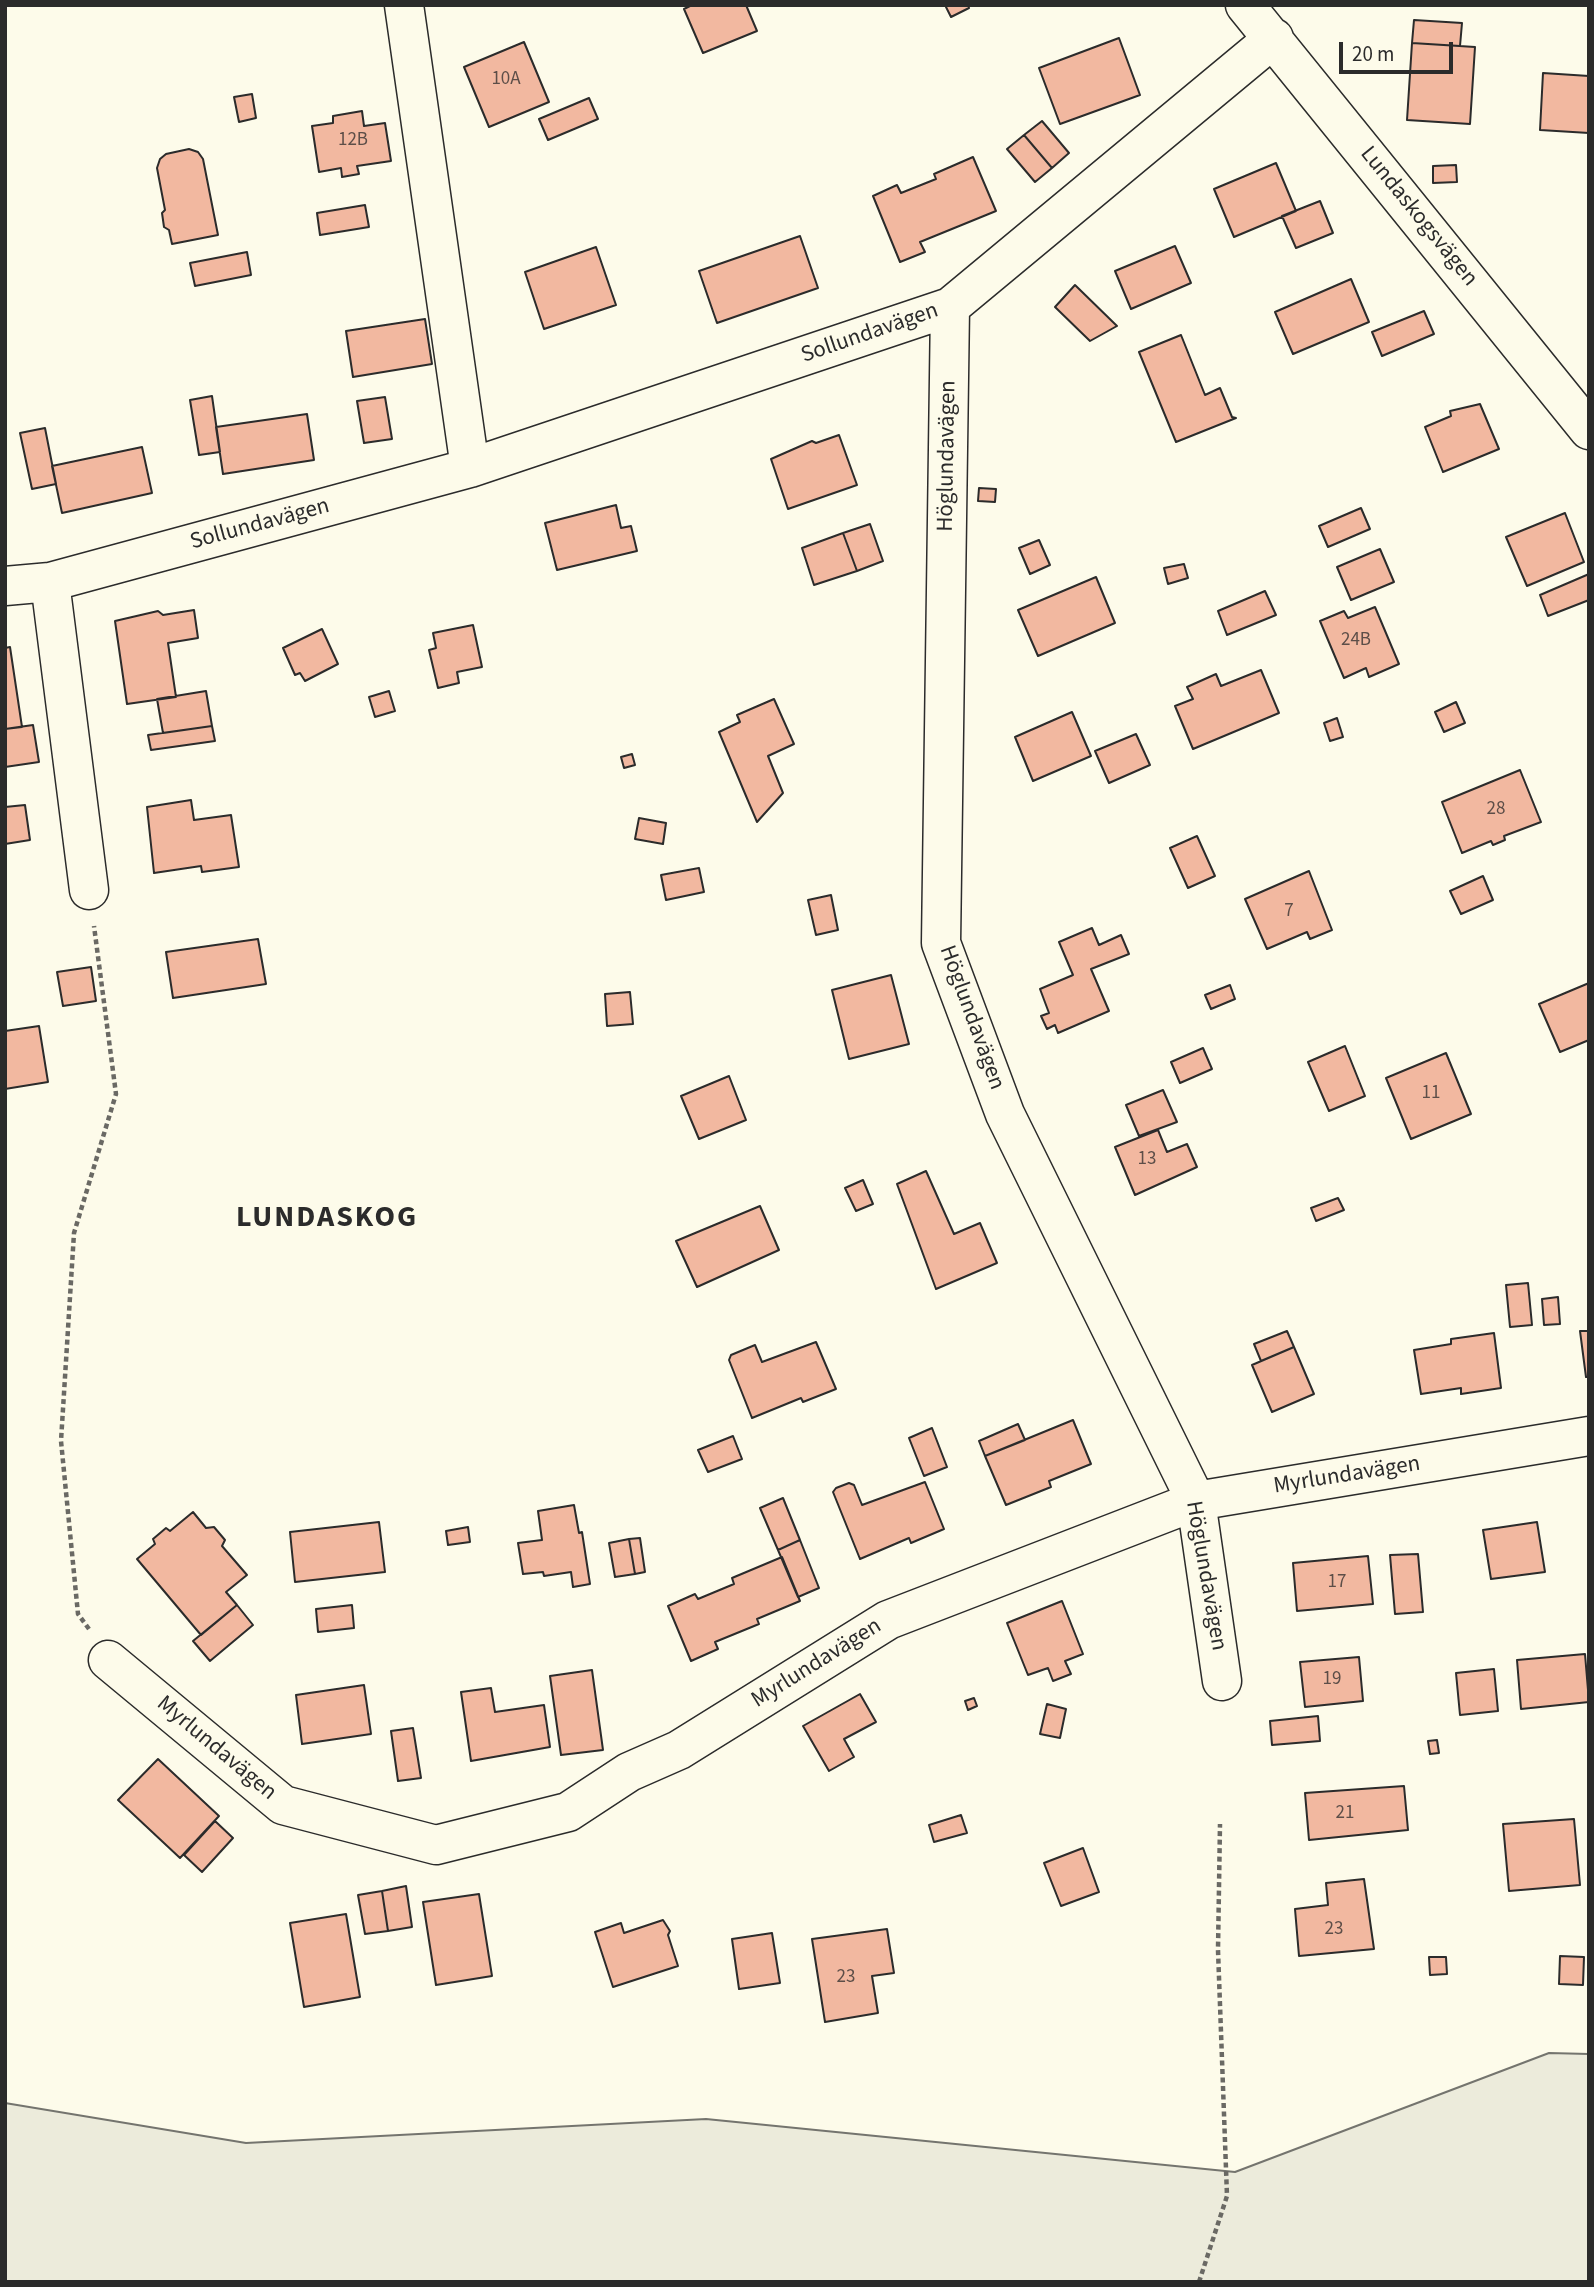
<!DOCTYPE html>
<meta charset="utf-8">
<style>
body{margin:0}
#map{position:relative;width:1594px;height:2287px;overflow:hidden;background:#fdfbea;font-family:"Source Sans 3",sans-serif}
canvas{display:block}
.frame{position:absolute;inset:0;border:7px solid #2b2b2b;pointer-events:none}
.scale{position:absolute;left:1339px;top:42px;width:114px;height:32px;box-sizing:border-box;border:4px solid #2b2b2b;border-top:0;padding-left:9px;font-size:21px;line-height:24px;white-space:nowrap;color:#2b2b2b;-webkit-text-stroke:5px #fdfbea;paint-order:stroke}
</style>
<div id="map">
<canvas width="1594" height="2287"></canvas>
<div class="frame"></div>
<div class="scale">20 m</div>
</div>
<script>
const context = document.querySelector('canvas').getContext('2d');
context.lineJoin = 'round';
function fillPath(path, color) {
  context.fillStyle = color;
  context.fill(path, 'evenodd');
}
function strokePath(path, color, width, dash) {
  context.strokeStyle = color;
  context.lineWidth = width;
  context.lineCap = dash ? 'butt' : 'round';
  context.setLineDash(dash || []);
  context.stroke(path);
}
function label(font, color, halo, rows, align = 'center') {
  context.font = font + ' "Source Sans 3",sans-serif';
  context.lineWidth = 5;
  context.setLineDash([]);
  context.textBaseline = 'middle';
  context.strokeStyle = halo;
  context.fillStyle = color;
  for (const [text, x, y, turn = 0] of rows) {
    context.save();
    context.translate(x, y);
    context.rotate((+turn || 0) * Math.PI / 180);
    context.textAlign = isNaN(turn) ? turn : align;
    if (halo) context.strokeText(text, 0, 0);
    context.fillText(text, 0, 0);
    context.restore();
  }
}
const green = new Path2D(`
 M1549,2053L1589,2054V2282H5V2103L246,2143L706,2119L1235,2172Z`);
const building = new Path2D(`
 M692,5H746L757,31L703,53L684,9Z
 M945,5H968L969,8L951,17Z
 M1414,20L1462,23L1460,46L1412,43Z
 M1119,38L1140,95L1060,124L1039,68Z
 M524,42L549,102L489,127L464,67Z
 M1412,43L1475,47L1470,124L1407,120Z
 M1543,73L1589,76V133L1540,130Z
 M252,94L256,118L239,122L234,97Z
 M589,98L598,119L548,140L539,119Z
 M362,111L364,126L385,123L391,161L357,166L359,174L342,177L341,168L319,172L312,126L333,123V116Z
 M1042,121L1069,153L1052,168L1024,135Z
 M1024,135L1052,168L1035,182L1007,149Z
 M189,149L198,152L203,159L218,235L172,244L169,230L164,227L162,213L165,210L157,168L160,159L166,154Z
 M973,157L996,211L920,242L925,252L900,262L873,196L897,185L901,193L936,179L934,174Z
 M1276,163L1296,211L1234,237L1214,189Z
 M1456,165L1457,182L1433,183V166Z
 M1320,201L1333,233L1296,248L1282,216Z
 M365,205L369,227L320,235L317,213Z
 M800,236L818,288L717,323L699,271Z
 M1175,246L1191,283L1131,309L1115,271Z
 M596,247L616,305L544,329L525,272Z
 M247,252L251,275L195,286L190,263Z
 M1351,279L1369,322L1293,354L1275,312Z
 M1075,285L1117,326L1090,341L1055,307Z
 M1424,311L1434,334L1382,356L1372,332Z
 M425,319L432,364L353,377L346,331Z
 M1181,335L1205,395L1220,388L1232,417L1236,418L1176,442L1139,352Z
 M212,396L220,452L199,455L190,400Z
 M385,397L392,439L364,443L357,401Z
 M1480,404L1499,449L1443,472L1425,427L1451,416L1450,411Z
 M307,414L314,460L223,474L216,427Z
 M45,428L56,484L32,489L20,433Z
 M839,435L857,485L788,509L771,459L812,441L816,443Z
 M142,447L152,493L62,513L52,466Z
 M979,488L996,489L995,502L978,501Z
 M616,505L621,528L631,526L637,551L557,570L545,523Z
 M1361,508L1370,529L1328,547L1319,526Z
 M1565,513L1584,562L1527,586L1506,537Z
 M870,524L883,561L857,571L843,533Z
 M843,533L857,571L814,585L802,548Z
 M1039,540L1050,565L1030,574L1019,548Z
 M1380,549L1394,582L1351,600L1337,567Z
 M1184,564L1188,578L1168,584L1164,568Z
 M1589,574V600L1548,616L1540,595Z
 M1096,577L1115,623L1038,656L1018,610Z
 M1265,591L1276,615L1227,635L1218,611Z
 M1375,607L1399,664L1369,677L1366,668L1344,678L1320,621L1344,611L1348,618Z
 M194,610L198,638L168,643L176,697L127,704L115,621L158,611L163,615Z
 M473,625L482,667L457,672L459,683L438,688L429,650L436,648L433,633Z
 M322,629L338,664L305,681L300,673L295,675L283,648Z
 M10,647L22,727L5,729V648Z
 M1261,670L1279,713L1193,749L1175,706L1193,699L1187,687L1216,674L1221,686Z
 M206,691L212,726L163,733L157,699Z
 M389,691L395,711L375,717L369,697Z
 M774,699L794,744L768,756L783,793L757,822L719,732L740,722L737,715Z
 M1456,702L1465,723L1444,732L1435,712Z
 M1072,712L1091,756L1033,781L1015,737Z
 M1337,718L1343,737L1330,741L1324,723Z
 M33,725L39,762L5,767V729Z
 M212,726L215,741L151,750L148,735Z
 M1136,734L1150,765L1109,783L1095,751Z
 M632,754L635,765L624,768L621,757Z
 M1520,770L1541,822L1504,836L1505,840L1493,845L1491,841L1462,853L1442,802Z
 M191,800L194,820L231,815L239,867L202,872L201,866L154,873L147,807Z
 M25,805L30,840L5,844V807Z
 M639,818L666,823L663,844L635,839Z
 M1197,836L1215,876L1188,888L1170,848Z
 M699,868L704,892L666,900L661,875Z
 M1309,871L1332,930L1310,939L1307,932L1267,949L1245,899Z
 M1483,876L1493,900L1461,914L1450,891Z
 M831,895L838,930L816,935L808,900Z
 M1092,928L1099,945L1121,935L1129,954L1091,969L1109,1011L1058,1033L1055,1025L1047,1029L1041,1016L1049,1013L1040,989L1073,975L1059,942Z
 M258,939L266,984L173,998L166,952Z
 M91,967L96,1001L63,1006L57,972Z
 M891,975L909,1044L849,1059L832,990Z
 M1589,983V1040L1560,1052L1539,1004Z
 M1230,985L1235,999L1211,1009L1205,995Z
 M630,992L633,1024L607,1026L605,994Z
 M39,1026L48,1082L5,1089V1031Z
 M1345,1046L1365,1096L1329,1111L1308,1062Z
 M1203,1048L1212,1069L1180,1083L1171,1062Z
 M1446,1053L1471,1114L1411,1139L1386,1078Z
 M729,1076L746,1120L699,1139L681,1096Z
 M1163,1090L1177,1122L1139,1136L1126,1105Z
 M1158,1130L1167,1152L1187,1144L1197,1167L1135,1195L1115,1147Z
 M926,1171L954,1234L980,1223L997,1263L936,1289L897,1184Z
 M863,1180L873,1204L856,1211L845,1188Z
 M1338,1198L1344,1210L1316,1221L1311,1208Z
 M760,1206L779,1250L697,1287L676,1241Z
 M1528,1283L1532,1325L1510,1327L1506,1285Z
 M1558,1297L1560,1324L1544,1325L1542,1299Z
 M1287,1331L1294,1347L1261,1361L1254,1344Z
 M1580,1331H1589V1377H1586Z
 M1494,1333L1501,1388L1461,1394V1388L1421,1394L1414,1350L1451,1344V1339Z
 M816,1342L836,1389L803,1402L801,1398L752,1418L729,1360L731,1355L755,1345L762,1362Z
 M1294,1347L1314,1394L1272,1412L1252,1365Z
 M1073,1420L1091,1464L1049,1481L1051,1487L1006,1505L985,1456Z
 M1018,1424L1025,1440L985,1456L979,1441Z
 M932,1428L947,1467L924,1476L909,1438Z
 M733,1436L742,1459L708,1472L698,1450Z
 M925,1482L944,1529L911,1543L909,1538L860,1559L833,1492L836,1488L849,1483L854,1485L862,1505Z
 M783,1498L800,1540L778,1550L760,1508Z
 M574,1505L579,1533L582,1532L590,1584L573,1587L571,1572L544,1576L543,1572L523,1574L518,1543L542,1540L538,1511Z
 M193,1512L206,1528L214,1527L225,1540L222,1546L247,1575L226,1592L237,1605L201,1635L137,1559L155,1544L153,1539L166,1528L170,1531Z
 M379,1522L385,1572L295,1582L290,1532Z
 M1537,1522L1545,1572L1491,1579L1483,1530Z
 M468,1527L470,1542L448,1545L446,1531Z
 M640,1538L645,1572L635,1574L629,1539Z
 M629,1539L635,1574L615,1577L609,1543Z
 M800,1540L819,1588L798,1597L778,1550Z
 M1418,1554L1423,1612L1395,1614L1390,1555Z
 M1368,1556L1373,1604L1297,1611L1293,1563Z
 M782,1557L800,1601L757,1619L759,1624L715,1642L718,1649L691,1661L668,1606L695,1594L698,1599L734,1584L732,1578Z
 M1062,1601L1083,1654L1065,1661L1071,1674L1053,1681L1048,1668L1028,1675L1007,1623Z
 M237,1605L253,1625L210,1661L193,1641Z
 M352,1605L354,1628L318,1632L316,1609Z
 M1585,1654L1589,1702L1521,1709L1517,1660Z
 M1359,1657L1363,1701L1305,1707L1300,1662Z
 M1494,1669L1498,1711L1460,1715L1456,1673Z
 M592,1670L603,1750L561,1755L550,1676Z
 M364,1685L371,1734L302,1744L296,1695Z
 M491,1688L495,1712L544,1705L550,1747L471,1761L461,1692Z
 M860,1694L876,1722L844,1739L854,1757L829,1771L803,1726Z
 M974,1698L977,1706L968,1710L965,1701Z
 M1047,1704L1066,1709L1060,1738L1040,1734Z
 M1318,1716L1320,1741L1272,1745L1270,1721Z
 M413,1728L421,1778L398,1781L391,1731Z
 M1437,1740L1439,1753L1430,1754L1428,1741Z
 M158,1759L219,1816L180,1858L118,1800Z
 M1404,1786L1408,1830L1309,1840L1305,1793Z
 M961,1815L967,1833L934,1842L929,1825Z
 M1574,1819L1580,1885L1509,1891L1503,1824Z
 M215,1821L233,1838L202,1872L184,1855Z
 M1083,1848L1099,1892L1061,1906L1044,1863Z
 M1364,1879L1374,1949L1299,1956L1295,1909L1328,1905L1326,1883Z
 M406,1886L412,1927L388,1931L382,1891Z
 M382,1891L388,1931L365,1934L358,1895Z
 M479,1894L492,1976L436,1985L423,1902Z
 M346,1914L360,1997L304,2007L290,1923Z
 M663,1920L670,1931L668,1935L678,1966L613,1987L595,1932L621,1923L624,1933Z
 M887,1929L894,1973L872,1976L878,2013L825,2022L812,1939Z
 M772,1933L780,1983L739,1989L732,1939Z
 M1560,1956L1584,1957L1583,1985L1559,1984Z
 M1429,1957H1446L1447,1974L1430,1975Z`);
const path = new Path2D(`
 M89,1629L78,1614L61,1441L74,1233L116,1094L94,926
 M1199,2282L1227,2196L1218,1950L1220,1824`);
const minor = new Path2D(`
 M404,5L470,468
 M1245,5L1589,430
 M950,307L941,943L1005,1114L1196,1501L1222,1681
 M50,582L89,890
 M5,586L50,582L470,468L950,307L1274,38
 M108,1660L283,1805L436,1845L568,1812L629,1772L679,1750L888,1620L1196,1501L1589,1436`);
const numberNames = [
 ["10A",506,80],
 ["12B",353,141],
 ["24B",1356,641],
 ["28",1496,810],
 ["7",1289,912],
 ["11",1431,1094],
 ["13",1147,1160],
 ["17",1337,1583],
 ["19",1332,1680],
 ["21",1345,1814],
 ["23",1334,1930],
 ["23",846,1978]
];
const streetNames = [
 ["Lundaskogsvägen",1418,217,51],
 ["Sollundavägen",870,334,-19],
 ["Höglundavägen",948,456,-89],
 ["Sollundavägen",260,525,-15],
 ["Höglundavägen",971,1018,70],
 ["Myrlundavägen",1347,1476,-9],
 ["Höglundavägen",1205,1576,80],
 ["Myrlundavägen",817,1664,-32],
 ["Myrlundavägen",216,1749,40]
];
const districtNames = [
 ["LUNDASKOG",327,1219]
];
fillPath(green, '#ecebdb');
strokePath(green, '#74746e', 2);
fillPath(building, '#f2b8a0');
strokePath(building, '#2b2b2b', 2);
strokePath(minor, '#2b2b2b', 41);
strokePath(path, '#6a6964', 4.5, [5, 3.5]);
strokePath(minor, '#fdfbea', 38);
label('19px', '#5d4e48', null, numberNames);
label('23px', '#2b2b2b', '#fdfbea', streetNames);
context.letterSpacing = '2px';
label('bold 30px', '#2b2b2b', '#fdfbea', districtNames);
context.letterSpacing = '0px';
</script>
